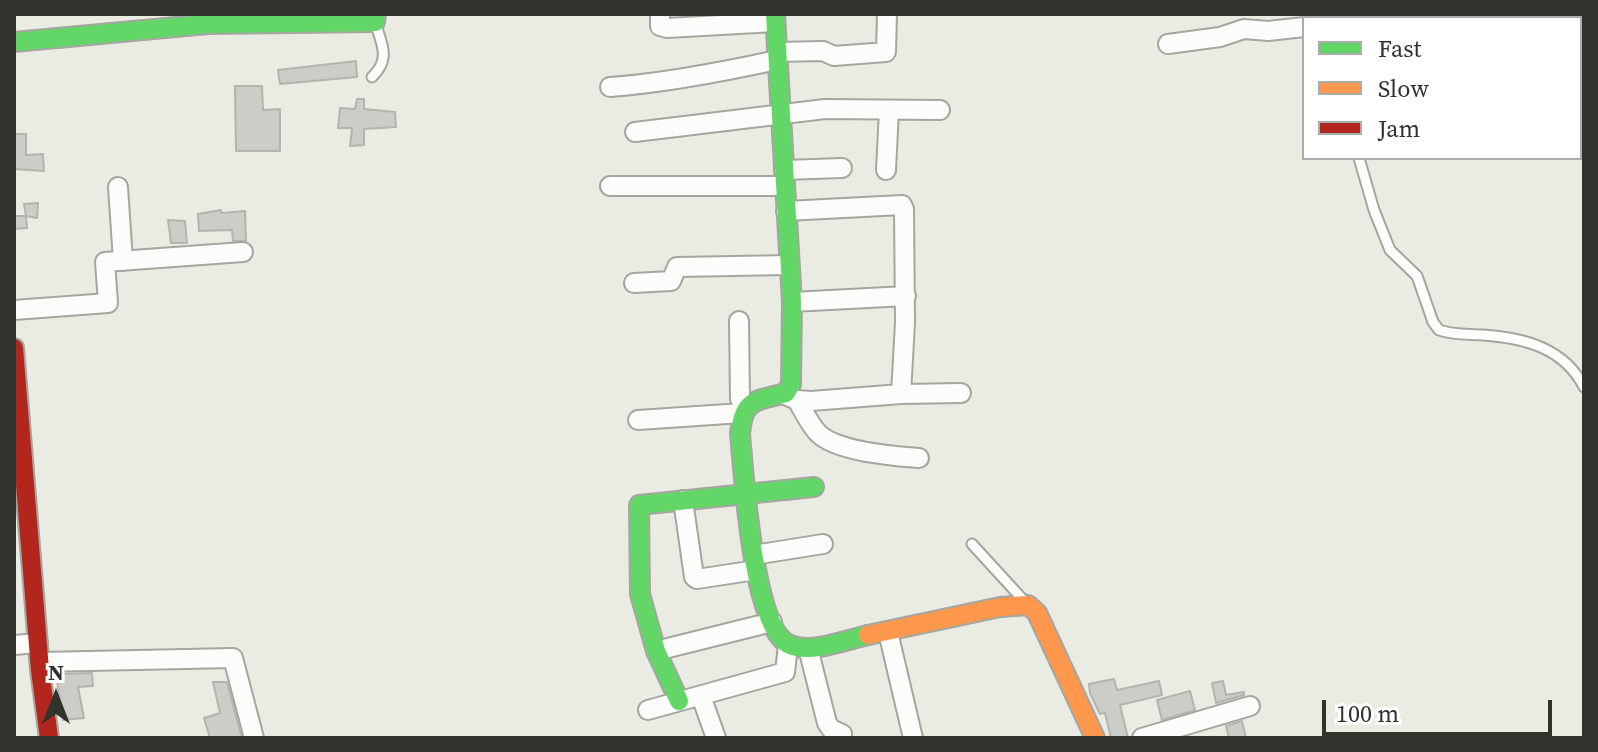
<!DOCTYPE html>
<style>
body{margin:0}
#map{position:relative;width:1598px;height:752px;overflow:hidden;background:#eaece4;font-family:"Source Serif 4",serif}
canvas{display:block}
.frame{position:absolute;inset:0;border:16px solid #30322c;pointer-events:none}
.legend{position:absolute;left:1302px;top:16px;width:280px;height:144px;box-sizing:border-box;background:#fff;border:2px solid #acadab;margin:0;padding:10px 14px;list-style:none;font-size:24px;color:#30322c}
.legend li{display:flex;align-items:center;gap:16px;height:40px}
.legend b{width:40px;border:2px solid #acadab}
.north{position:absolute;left:16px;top:656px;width:80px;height:80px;-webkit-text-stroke:6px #fff;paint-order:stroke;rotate:0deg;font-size:22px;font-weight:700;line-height:32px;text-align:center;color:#30322c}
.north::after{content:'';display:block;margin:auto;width:28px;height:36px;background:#30322c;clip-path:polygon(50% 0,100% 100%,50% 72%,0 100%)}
.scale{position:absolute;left:1322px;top:700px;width:230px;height:36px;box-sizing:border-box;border:4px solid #30322c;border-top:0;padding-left:10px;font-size:24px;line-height:28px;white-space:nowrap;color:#30322c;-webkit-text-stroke:6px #fff;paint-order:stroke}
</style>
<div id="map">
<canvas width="1598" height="752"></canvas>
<div class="frame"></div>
<ul class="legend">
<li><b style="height:10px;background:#63d668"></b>Fast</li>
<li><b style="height:10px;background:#ff974d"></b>Slow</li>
<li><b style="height:10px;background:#b3261e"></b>Jam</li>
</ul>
<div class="north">N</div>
<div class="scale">100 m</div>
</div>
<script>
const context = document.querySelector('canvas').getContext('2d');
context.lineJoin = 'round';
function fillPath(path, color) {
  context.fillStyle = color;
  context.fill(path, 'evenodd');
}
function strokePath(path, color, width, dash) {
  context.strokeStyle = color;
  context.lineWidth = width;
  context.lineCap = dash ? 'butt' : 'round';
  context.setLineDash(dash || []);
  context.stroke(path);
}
const building = new Path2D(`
 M356,61L357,77L280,84L278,70Z
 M235,86H262L263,110L280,109V151H236Z
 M357,99H364V109L395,112L396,127L364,129V145L350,146L352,128H338L340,108L355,109Z
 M14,134H26V155L43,154L44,171L14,169Z
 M38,203L37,218L26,216L24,204Z
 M221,210L222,213L245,211L246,241H233L232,230L199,231L198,214Z
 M14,216H26L27,228L14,229Z
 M168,220L185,221L187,243H171Z
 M92,673L93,686L78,687L84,718L63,720L56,674Z
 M1114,679L1117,690L1159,681L1162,695L1120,705L1128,738H1111L1105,713L1100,714L1090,693L1089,684Z
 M1223,681L1226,695L1244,692V695L1216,703L1212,683Z
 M213,682H227L242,738H210L204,718L220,713Z
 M1190,691L1195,710L1162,720L1157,700Z
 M1242,721L1246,738H1229L1226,726Z`);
const lane = new Path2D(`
 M372,77C391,59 382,45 375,22
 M1359,158L1374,210L1390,250L1417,276L1433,322L1439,330C1452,335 1468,334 1483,335C1525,338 1564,348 1584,387
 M972,544L1026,603`);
const street = new Path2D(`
 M660,14V26L667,28L775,22
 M1349,14V18
 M1168,44L1220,37L1244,29L1268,31L1304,27
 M777,52L823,51L834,56L886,52L887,14
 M610,87C666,83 722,72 777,60
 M635,132L825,109L940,110
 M784,170L842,168
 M886,170L889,110
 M610,186H785
 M118,187L123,261
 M786,211L902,205L904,209L905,323L901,394
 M634,283L671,281L677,267L789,265
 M792,302L906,296
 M14,310L108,303L105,262L243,252
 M739,321L740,399L745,407
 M782,394L797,400L811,401L901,394L961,393
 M797,400C803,410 809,423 817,432C835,452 894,456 919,458
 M638,420L742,413
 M683,500L694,577L697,579L756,570
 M754,555L823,544
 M888,632L913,738
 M14,645L38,643
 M808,648L827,723L831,729L842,734V738
 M656,651L772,622
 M40,662L233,658L254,738
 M701,696L716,738
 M648,710L785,672L788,645
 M1142,738L1250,706`);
const fast = new Path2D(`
 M775,14L792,302L791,384L786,393C756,401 743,398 740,434C744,474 752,629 790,645C811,654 845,640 868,635
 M14,42L208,24L375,22L376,14
 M679,701L656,651L640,594L639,505L814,487`);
const slow = new Path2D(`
 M868,635L1000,607L1028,605L1037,613L1095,738`);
const jam = new Path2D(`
 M14,348L40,670L49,738`);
fillPath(building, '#cccdc7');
strokePath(building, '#b3b4af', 2);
strokePath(lane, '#a4a6a0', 13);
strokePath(street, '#a4a6a0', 22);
strokePath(fast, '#a4a6a0', 22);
strokePath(slow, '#a4a6a0', 22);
strokePath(jam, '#a4a6a0', 22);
strokePath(lane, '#fcfcfb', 9);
strokePath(street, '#fcfcfb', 18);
strokePath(fast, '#63d668', 18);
strokePath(slow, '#ff974d', 18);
strokePath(jam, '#b3261e', 18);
</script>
